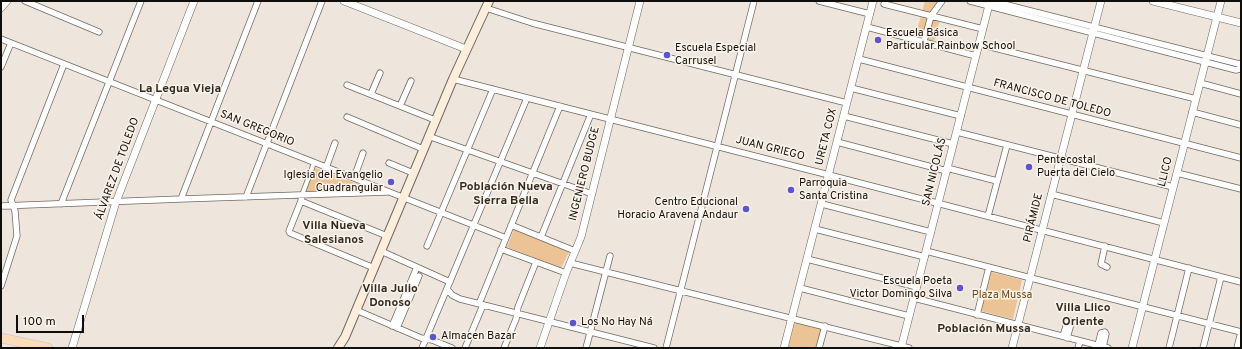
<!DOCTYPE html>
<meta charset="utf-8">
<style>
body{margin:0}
#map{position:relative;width:1242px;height:349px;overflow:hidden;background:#eee5dc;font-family:Overpass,sans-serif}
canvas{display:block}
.frame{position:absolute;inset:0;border:2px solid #100e0b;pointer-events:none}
.scale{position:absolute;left:16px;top:315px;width:68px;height:18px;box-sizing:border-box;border:2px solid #100e0b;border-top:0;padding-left:5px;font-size:12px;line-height:14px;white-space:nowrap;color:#100e0b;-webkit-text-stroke:3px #fbf3e9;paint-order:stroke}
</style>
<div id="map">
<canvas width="1242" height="349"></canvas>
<div class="frame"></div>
<div class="scale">100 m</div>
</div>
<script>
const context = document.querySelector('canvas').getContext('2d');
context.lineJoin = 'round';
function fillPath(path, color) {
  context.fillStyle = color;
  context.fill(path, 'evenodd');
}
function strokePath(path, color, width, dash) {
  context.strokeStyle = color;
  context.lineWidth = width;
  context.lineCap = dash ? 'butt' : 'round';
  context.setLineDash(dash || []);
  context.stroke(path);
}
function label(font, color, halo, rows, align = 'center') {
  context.font = font + ' Overpass,sans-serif';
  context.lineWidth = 3;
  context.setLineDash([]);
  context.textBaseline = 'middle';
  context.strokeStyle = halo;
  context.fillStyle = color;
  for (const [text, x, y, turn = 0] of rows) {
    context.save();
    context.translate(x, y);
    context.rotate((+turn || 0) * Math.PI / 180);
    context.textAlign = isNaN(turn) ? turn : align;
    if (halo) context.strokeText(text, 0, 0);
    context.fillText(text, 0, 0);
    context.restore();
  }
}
const green = new Path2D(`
 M925,1H941L930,14L923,40L915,38Z
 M975,1H986L1239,66L1238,68Z
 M932,17L940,19L934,43L926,41Z
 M315,168L369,188L372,191L305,192Z
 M514,229L569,252L561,268L507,247Z
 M991,272L1022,280L1013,319L981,311Z
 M795,322L822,329L817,348H788Z`);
const pedestrian = new Path2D(`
 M302,195L314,163`);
const minor = new Path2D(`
 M25,1L99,32
 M819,1L870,14
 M970,1L1236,70L1240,69L1241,66L1239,64
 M992,1L1239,64L1241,63
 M884,4L983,29
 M486,8L532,23L847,103
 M867,27L976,56
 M1,39L506,238
 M924,41L931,16L942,1
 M979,44L1196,99
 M859,59L1241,158
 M1,67L11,43
 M453,79L829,175L1241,282
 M1200,83L1241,94
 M347,85L435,120
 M851,88L961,116
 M371,94L380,73
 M400,106L411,81
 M1192,112L1241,125
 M844,116L953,144
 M347,117L423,149
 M957,132L1173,187
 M428,136L592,194
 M837,142L947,171
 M389,163L413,173
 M326,168L335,143
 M947,168L997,181
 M1177,173L1241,189
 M354,178L363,153
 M1051,194L1164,223
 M302,195L301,201L289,231L290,233L374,268
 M246,197L322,1
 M181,199L258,1
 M301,201L387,236
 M61,204L141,1
 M822,204L931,232
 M1,206L181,199L387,192
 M988,216L1007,145
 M511,225L575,251
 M815,229L925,257
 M541,237L591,114
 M427,246L493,89
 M1105,246L1101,264L1107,267
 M501,249L566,273
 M381,251L450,282
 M926,251L1241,332
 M807,259L917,287
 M570,263L909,348
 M1,286L17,236L15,211L11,200L64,64
 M800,288L909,316
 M447,289L452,295L460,299L654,348
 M914,298L1108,348
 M479,304L560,106
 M356,310L421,338L432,340L452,348
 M977,315L989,267
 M392,326L417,267
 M397,328L419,276
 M1063,336L1067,323L1070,321L1071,324L1067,338
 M1098,345L1101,333L1105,332L1106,334L1103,347
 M422,348L527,98
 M465,348L483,305
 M504,348L516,319L518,307L536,262
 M586,348L610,256
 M666,348L754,1
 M819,348L825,326
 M1078,348L1080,341
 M1169,348L1189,268
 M1203,348L1221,277
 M1237,348L1241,332`);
const tertiary = new Path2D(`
 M344,1L466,49
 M1153,1L1241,23
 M1,8L7,1
 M72,348L116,202L194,1
 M540,348L566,273L581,237L640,1
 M784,348L873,1
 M901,348L990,1
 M1012,348L1101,1
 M1132,348L1221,1`);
const secondary = new Path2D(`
 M338,348L345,337L453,79L489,1`);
const primary = new Path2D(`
 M1,338L48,348`);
const markers = [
 [878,40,4,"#5b54cc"],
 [667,55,4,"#5b54cc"],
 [1029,167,4,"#5b54cc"],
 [391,182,4,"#5b54cc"],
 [791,190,4,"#5b54cc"],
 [746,209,4,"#5b54cc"],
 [960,288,4,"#5b54cc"],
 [573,323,4,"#5b54cc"],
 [433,337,4,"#5b54cc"]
];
const poiNames = [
 ["Escuela Básica",886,34],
 ["Particular Rainbow School",886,47],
 ["Escuela Especial",675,49],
 ["Carrusel",675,62],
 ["Pentecostal",1037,161],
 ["Puerta del Cielo",1037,174],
 ["Iglesia del Evangelio",383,176,"right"],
 ["Cuadrangular",383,189,"right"],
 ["Parroquia",799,184],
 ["Santa Cristina",799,197],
 ["Centro Educional",738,203,"right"],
 ["Horacio Aravena Andaur",738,216,"right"],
 ["Escuela Poeta",952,282,"right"],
 ["Victor Domingo Silva",952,295,"right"],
 ["Los No Hay Ná",581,323],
 ["Almacen Bazar",441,337]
];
const streetNames = [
 ["FRANCISCO DE TOLEDO",1052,99,15],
 ["SAN GREGORIO",257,129,22],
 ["URETA COX",827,137,-76],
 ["JUAN GRIEGO",770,149,14],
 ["ÁLVAREZ DE TOLEDO",118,169,-70],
 ["SAN NICOLÁS",935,172,-76],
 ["LLICO",1166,172,-76],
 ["INGENIERO BUDGE",585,174,-76],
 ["PIRÁMIDE",1034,218,-76]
];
const parkNames = [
 ["Plaza Mussa",1002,296]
];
const neighbourhoodNames = [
 ["La Legua Vieja",180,90],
 ["Población Nueva",506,188],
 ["Sierra Bella",506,202],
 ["Villa Nueva",334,227],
 ["Salesianos",334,241],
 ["Villa Julio",390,290],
 ["Donoso",390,304],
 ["Villa Llico",1083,309],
 ["Oriente",1083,323],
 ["Población Mussa",984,330]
];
fillPath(green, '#ecc394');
strokePath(pedestrian, '#706961', 5.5);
strokePath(minor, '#706961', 7);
strokePath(tertiary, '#706961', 8);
strokePath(secondary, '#706961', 10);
strokePath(primary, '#c6c5c4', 10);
strokePath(pedestrian, '#fff', 4);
strokePath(minor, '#fff', 5.5);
strokePath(tertiary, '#fff', 7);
strokePath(secondary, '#fdeddb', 8);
strokePath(primary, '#fadcb8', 9);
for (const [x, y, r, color] of markers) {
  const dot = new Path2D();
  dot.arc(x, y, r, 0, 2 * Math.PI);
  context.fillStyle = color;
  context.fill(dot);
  strokePath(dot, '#fbf3e9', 1.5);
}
label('11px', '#100e0b', '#fbf3e9', poiNames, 'left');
label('11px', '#100e0b', '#fbf3e9', streetNames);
label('11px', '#6b4819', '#fbf3e9', parkNames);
label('bold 12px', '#2f2922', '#fbf3e9', neighbourhoodNames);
</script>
